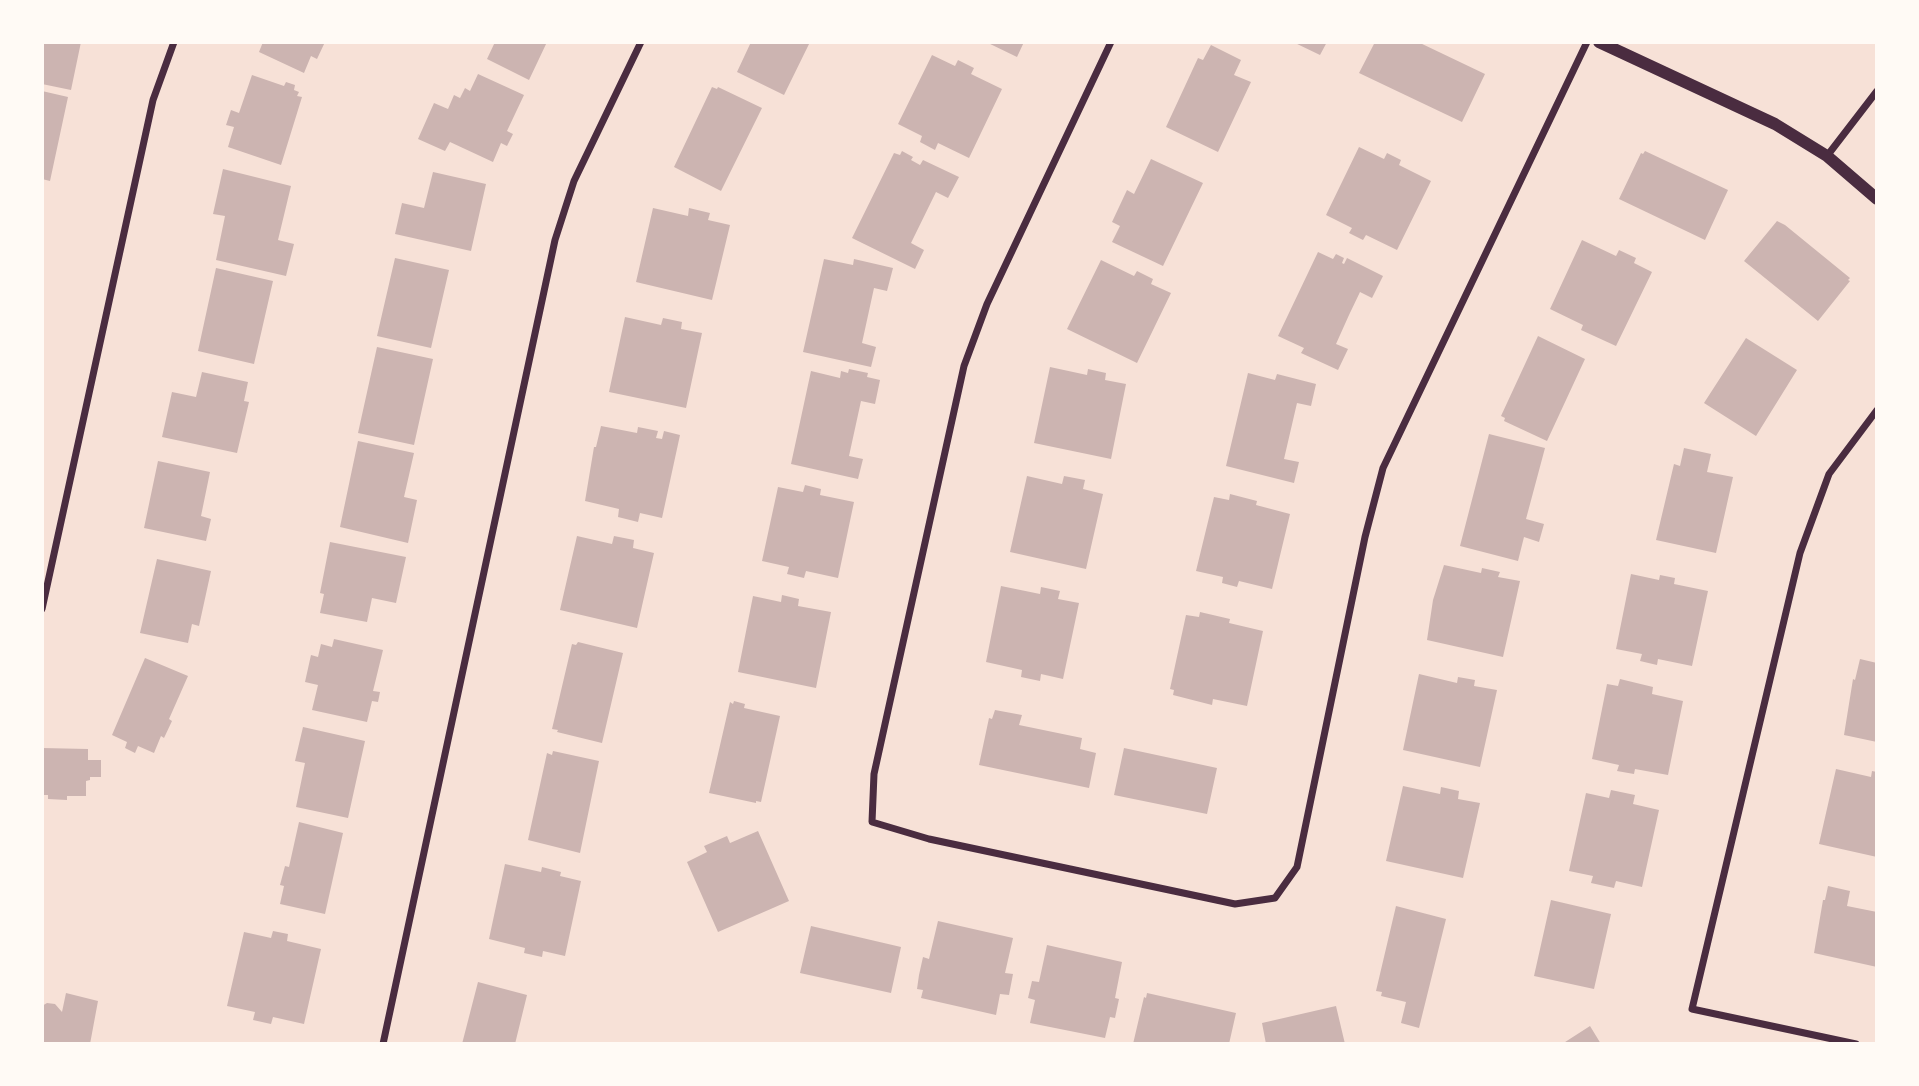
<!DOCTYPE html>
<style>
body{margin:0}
#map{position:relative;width:1919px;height:1086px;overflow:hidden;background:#f7e1d7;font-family:"Noto Sans",sans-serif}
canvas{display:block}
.frame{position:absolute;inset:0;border:44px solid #fffaf5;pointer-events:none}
</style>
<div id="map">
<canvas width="1919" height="1086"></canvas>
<div class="frame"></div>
</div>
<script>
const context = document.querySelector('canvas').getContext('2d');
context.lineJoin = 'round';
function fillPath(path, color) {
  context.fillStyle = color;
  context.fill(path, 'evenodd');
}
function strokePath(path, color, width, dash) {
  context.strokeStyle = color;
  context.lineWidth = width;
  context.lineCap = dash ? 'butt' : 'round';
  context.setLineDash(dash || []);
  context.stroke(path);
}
const building = new Path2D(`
 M42,42H81L71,90L42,84Z
 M263,42H325L317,59L311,56L304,73L259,52Z
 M495,42H547L529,80L487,59Z
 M751,42H810L784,95L737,72Z
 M986,42H1024L1017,57Z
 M1293,42H1327L1320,55Z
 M1375,42H1418L1485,74L1462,122L1359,73Z
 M1211,45L1241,60L1234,75L1251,82L1218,152L1166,127L1198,58L1203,60Z
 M932,55L955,66L958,60L974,68L971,74L1002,89L969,158L938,143L935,150L920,142L922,136L898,124Z
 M478,74L524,95L507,131L513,134L507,146L501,143L493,162L450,142L445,151L418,139L434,103L448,109L454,95L460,98L465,88L470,91Z
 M252,75L284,86L286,82L295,85L294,90L299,92L297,96L302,97L281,165L228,147L234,127L226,125L231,110L239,113Z
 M712,87L717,89L718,87L762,108L721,191L674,167Z
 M42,91L68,97L50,181L42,179Z
 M1359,147L1384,159L1387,153L1401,160L1399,165L1431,181L1397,250L1366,235L1363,240L1349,233L1352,228L1326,215Z
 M902,151L913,157L911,160L920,165L923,160L959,177L948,198L936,192L911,243L924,250L915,269L852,238L894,153L900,155Z
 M1645,151L1728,190L1705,240L1619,199L1641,153L1643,154Z
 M1151,159L1203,183L1163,266L1112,242L1120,226L1112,222L1127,190L1134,194Z
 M223,169L291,186L278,240L294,244L286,276L216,260L225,216L213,214Z
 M433,172L486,184L471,251L395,234L402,203L424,208Z
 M653,208L688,216L689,208L710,213L708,220L730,225L712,300L636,282Z
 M1777,221L1785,225L1850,278L1848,280L1850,281L1818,321L1744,261Z
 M1582,240L1616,256L1619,250L1636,258L1634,263L1652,272L1616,346L1581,330L1583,325L1550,309Z
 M1318,252L1333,259L1336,254L1344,258L1342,263L1344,264L1347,258L1383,276L1372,298L1360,292L1349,315L1336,344L1348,349L1338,370L1301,353L1304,348L1278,336Z
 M395,258L449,270L431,348L377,336Z
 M824,259L853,265L854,259L893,268L887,291L874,288L862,343L876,347L871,367L803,352Z
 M1101,260L1134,276L1137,271L1153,279L1151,284L1171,293L1137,363L1067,329Z
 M216,268L273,281L254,364L198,351Z
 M625,317L661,325L663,318L682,322L681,329L702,333L686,408L609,392Z
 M1538,336L1585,359L1547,441L1504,421L1505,418L1501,416Z
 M1746,338L1797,370L1756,436L1704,403Z
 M377,347L433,359L414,445L358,433Z
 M1050,367L1087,375L1088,369L1106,373L1105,380L1126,384L1111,459L1034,443Z
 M849,369L868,373L867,377L880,380L875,404L861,401L849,456L863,459L858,479L791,464L811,371L840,378L841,371L848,373Z
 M202,372L248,382L244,401L249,402L237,453L162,437L172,392L196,397Z
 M1248,373L1275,380L1277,374L1316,384L1311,406L1297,403L1284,459L1299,462L1294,483L1226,466Z
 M601,426L637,433L638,427L658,431L656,438L662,439L664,431L680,435L662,518L640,513L638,522L618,517L619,509L585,501L594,447H596Z
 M1489,434L1545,448L1526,519L1544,524L1539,542L1524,537L1518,561L1460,546Z
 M358,441L414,453L404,497L417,500L408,543L340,527Z
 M1684,448L1711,454L1707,472L1733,477L1716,553L1656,540L1674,464L1680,466Z
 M158,461L210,472L201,516L211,519L206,541L144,528Z
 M1027,476L1062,484L1064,476L1085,480L1083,489L1103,494L1086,569L1010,552Z
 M805,485L821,489L820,495L854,502L838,578L806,571L804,578L787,574L789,567L762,561L778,487L803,492Z
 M1230,494L1257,501L1256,505L1290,514L1272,589L1239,581L1237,587L1222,583L1223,577L1196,571L1214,497L1229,500Z
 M577,536L612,544L614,536L634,540L633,548L654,553L637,628L560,610Z
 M330,542L406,557L396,603L372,598L367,622L320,613L324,594L320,593Z
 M157,559L211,571L199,626L192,624L188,643L140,633Z
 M1444,565L1481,573L1482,568L1500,572L1498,577L1520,581L1503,657L1427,640L1433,600Z
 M1631,574L1659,580L1660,575L1675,578L1674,584L1708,591L1692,666L1658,659L1657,665L1640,661L1642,654L1616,649Z
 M1001,586L1040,594L1041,587L1060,591L1058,599L1079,603L1063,679L1041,674L1040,681L1021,677L1022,670L986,662Z
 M782,595L799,599L798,606L831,612L816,688L738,672L753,596L781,602Z
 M1200,612L1230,619L1229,623L1263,631L1247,706L1213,699L1212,705L1173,695L1174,690L1170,689L1186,615L1199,617Z
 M334,639L383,650L373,691L380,692L378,702L372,701L367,722L312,710L318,685L305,682L311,655L318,657L321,644L332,647Z
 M578,642L623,653L602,743L557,732L558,730L552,729L572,644L576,645Z
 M145,658L188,676L169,719L172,721L164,738L161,736L154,753L138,746L135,753L125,748L127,742L112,735Z
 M1860,659L1877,663V742L1844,735L1853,679L1855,680Z
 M1419,674L1457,683L1458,677L1475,680L1474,686L1497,690L1480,767L1403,750Z
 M1620,679L1653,687L1652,694L1683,701L1668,775L1635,769L1634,774L1617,771L1619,765L1592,759L1607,684L1618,686Z
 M734,701L745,704L744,708L780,716L761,802L756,801V803L709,793L730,702L733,704Z
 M995,710L1022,715L1019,725L1082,738L1080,749L1096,753L1089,788L979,765L989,718L992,719Z
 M303,727L365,741L348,818L296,807L305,763L295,761Z
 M42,748L88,749V760H101V777H90V780L86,781V796H67V800L48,799V795H42Z
 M1124,748L1217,768L1207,814L1114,795Z
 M553,751L599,761L580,853L528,840L547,753L552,755Z
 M1836,769L1871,777L1872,771L1877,772V857L1819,844Z
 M1403,786L1440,794L1441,787L1459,791L1458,799L1480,803L1463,878L1386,861Z
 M1611,790L1635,795L1633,804L1659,810L1642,887L1616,881L1614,888L1591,883L1593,876L1569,871L1586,793L1609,798Z
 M299,822L343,833L325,914L280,904L284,886L280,885L285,866L289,867Z
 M758,831L789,901L718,932L687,862L707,852L704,846L727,836L730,843Z
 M505,864L541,872L542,867L561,872L560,876L581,881L565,956L543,951L542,957L524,953L525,948L489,939Z
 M1828,886L1850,891L1847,906L1877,912V967L1814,953L1823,900H1825Z
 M1551,900L1611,914L1594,989L1534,976Z
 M1396,906L1446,919L1419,1028L1401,1023L1406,1002L1381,996L1382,992L1376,991Z
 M938,921L1013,938L1005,973L1013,974L1009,995L1000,994L996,1015L921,998L923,990L917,989L919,975L923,957L929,959Z
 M811,926L901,947L891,993L800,973Z
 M273,931L288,934L287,941L321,949L304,1024L273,1017L271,1024L253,1020L255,1012L227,1006L244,932L271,938Z
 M1047,945L1122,962L1115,998L1119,999L1115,1018L1110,1017L1105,1038L1030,1023L1035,1000L1028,998L1032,981L1039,982Z
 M478,982L527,995L515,1044H462Z
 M66,993L98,1001L90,1044H42V1006L47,1003L55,1004L62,1012Z
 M1147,993L1236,1013L1229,1044H1133L1144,997L1146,998Z
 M1336,1006L1345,1044H1266L1262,1023Z
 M1590,1026L1601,1044H1562Z`);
const minor = new Path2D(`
 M1111,42L987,304L964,366L874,774L872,822L929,839L1235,904L1275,898L1297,867L1365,537L1383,468L1587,42
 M1827,156L1877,91
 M42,609L153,100L174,42
 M383,1044L555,240L574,181L641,42
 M1856,1044L1692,1009L1800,553L1829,474L1877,410`);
const tertiary = new Path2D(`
 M1599,42L1775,124L1827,156L1877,199`);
fillPath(building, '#ccb4b1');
strokePath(minor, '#4a2c40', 7);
strokePath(tertiary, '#4a2c40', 12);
</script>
